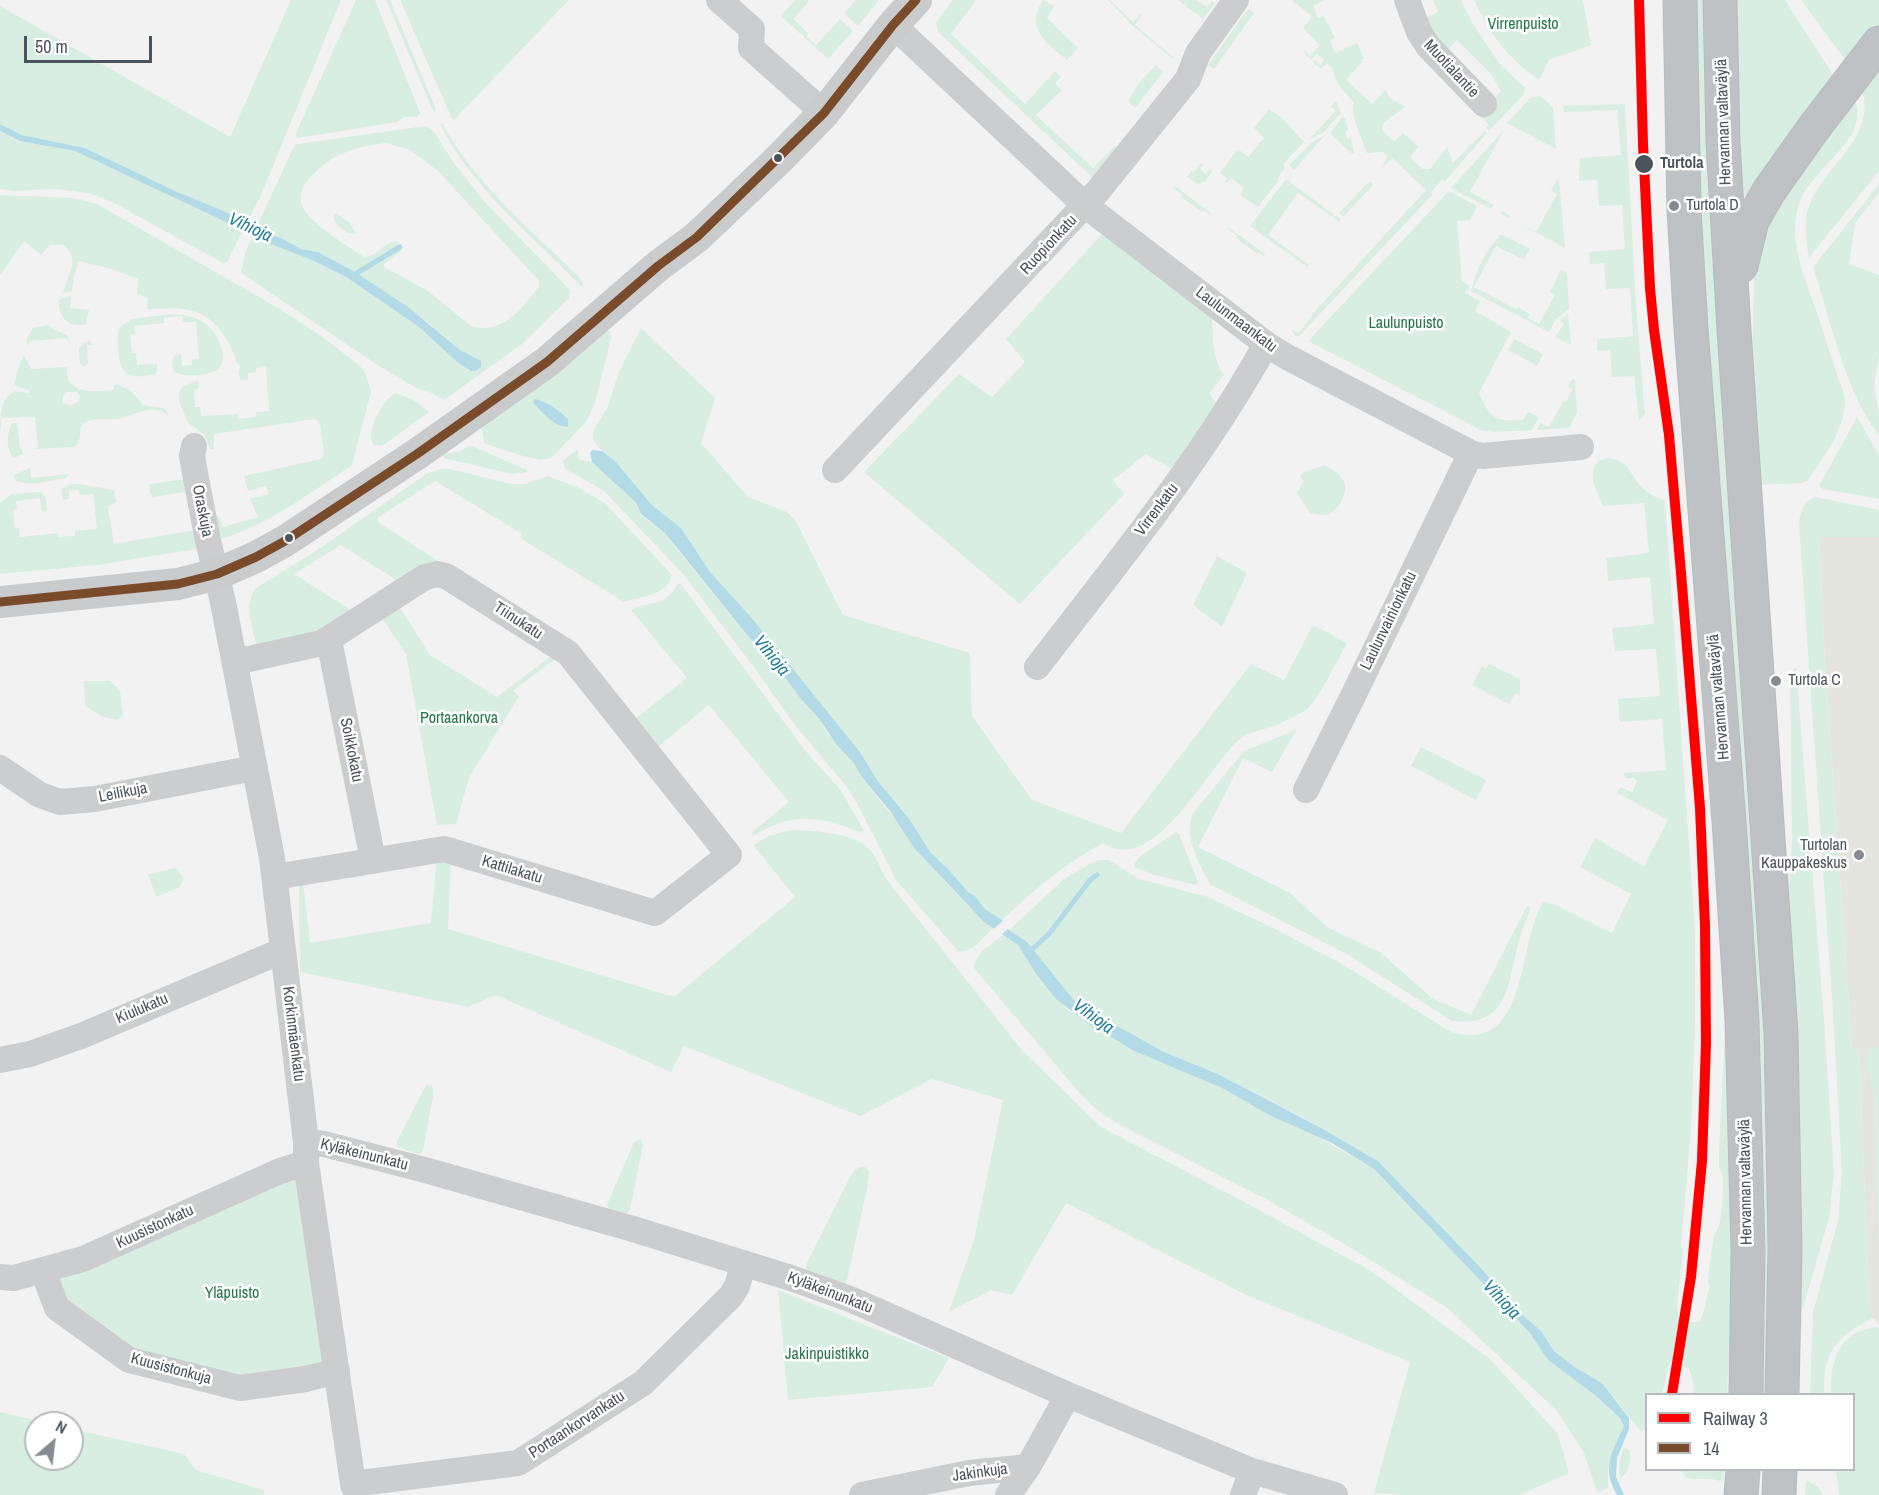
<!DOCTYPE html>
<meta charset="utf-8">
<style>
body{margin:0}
#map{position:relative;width:1879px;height:1495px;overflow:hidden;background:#f2f2f2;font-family:"Archivo Narrow",sans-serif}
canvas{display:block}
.legend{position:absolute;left:1645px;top:1393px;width:210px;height:78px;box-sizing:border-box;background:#fff;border:2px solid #b7babe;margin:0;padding:8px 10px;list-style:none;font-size:18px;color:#4b535c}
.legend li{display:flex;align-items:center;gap:12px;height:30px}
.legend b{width:30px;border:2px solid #b7babe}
.north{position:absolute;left:24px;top:1411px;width:60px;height:60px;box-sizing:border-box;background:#fff;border:2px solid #b7babe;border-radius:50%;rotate:28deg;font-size:16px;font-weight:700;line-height:24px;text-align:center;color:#4b535c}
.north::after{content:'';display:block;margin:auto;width:21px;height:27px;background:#858b90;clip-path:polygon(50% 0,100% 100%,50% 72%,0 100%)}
.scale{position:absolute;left:24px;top:36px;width:128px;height:27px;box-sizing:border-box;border:3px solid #4b535c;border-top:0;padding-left:8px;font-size:18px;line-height:21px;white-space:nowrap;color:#4b535c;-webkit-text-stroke:4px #fff;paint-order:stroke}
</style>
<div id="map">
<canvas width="1879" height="1495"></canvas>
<ul class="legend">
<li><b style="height:8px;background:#f00"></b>Railway 3</li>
<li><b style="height:8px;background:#7a4b2a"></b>14</li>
</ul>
<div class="north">N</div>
<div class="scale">50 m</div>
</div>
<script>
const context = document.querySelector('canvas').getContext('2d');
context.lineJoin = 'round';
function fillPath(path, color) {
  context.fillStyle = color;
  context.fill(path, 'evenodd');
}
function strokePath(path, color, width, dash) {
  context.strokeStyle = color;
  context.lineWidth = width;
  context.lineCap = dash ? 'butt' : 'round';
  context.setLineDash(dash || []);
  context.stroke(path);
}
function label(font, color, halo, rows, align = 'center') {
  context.font = font + ' "Archivo Narrow",sans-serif';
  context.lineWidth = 5;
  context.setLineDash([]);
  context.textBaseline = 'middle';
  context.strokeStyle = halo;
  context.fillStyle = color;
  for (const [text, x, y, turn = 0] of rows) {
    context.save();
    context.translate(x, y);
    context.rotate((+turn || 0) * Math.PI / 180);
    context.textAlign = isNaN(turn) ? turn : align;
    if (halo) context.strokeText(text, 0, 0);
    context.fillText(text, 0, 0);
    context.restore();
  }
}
const commercial = new Path2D(`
 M1819,537H1879V1325L1873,1318L1869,1299L1859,1048H1852L1825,663Z`);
const green = new Path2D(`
 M291,0H341L261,195L227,262L223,263L114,203L89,193L55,189L14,191L0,189V131L16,140L75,151L244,230L247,223L224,211L175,191L85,148L22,135L0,124V6L230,137Z
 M356,0H375L420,113L417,117H405L397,122L297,138L296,135L297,131Z
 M386,0H390L436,109L435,113L433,111Z
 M400,0H569L453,121Z
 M795,0H808V3L793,19L808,33L806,36L816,45L840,19L853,31L828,59L781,16Z
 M856,0H879L858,26L844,13Z
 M953,0H976L951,34L1025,104L1055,71L1061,77L1055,83L1062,90L1036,115L1093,168L1115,146L1125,151L1096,181L938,32L936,22Z
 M1043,0L1054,6L1047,18L1078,48L1067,60C1047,43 1024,29 1043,0Z
 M1108,0H1110L1133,22L1141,14L1142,15L1135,25L1174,58L1173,59L1132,25Z
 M1178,0H1197L1207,7L1212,1L1215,3L1203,19Z
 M1291,0H1325L1313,6L1318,18L1324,16L1335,38L1330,41L1335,53L1357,43L1364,58L1361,60L1362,62L1346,80L1372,104L1386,90L1389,97L1405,107L1383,123L1382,130L1394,142L1403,133L1419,147L1410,157L1422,169H1430L1447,147L1453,163L1485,131L1487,133L1445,181L1442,180L1431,192L1433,194L1298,337L1292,332L1293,330L1299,333L1316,310L1426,190L1392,158L1382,168L1387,156C1381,148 1375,154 1367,153C1362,139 1350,117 1354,103L1337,83L1332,68L1327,63L1321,69L1313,62L1315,60L1320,65L1324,60L1317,54L1311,60L1303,52L1305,51L1310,56L1320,45L1303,28L1312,16Z
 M1433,0H1461L1473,24L1499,63L1525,88L1524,94L1489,131L1486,127L1489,125L1479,115L1501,91L1490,73L1457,40L1447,50L1436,44L1426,18L1438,12Z
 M1474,0H1583L1591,45L1549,60L1539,80C1506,56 1492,37 1474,0Z
 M1690,0H1704L1708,184L1721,395L1763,942L1772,1394H1758Z
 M1731,0H1785L1837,81L1742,215Z
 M1801,0H1879V28L1849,65Z
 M1248,9L1254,13L1214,69L1208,65Z
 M1879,56V171L1809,258C1806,239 1802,218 1812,199C1833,157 1879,136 1860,81Z
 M1156,65L1163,72L1135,108L1128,102L1138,84Z
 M1851,94C1879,135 1810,167 1799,204C1787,241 1806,281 1818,315C1826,342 1835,368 1844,394C1849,425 1825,455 1808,480L1802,483L1757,485L1751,410L1755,242Z
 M1540,96L1553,107L1556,149L1507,123L1530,98Z
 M1336,101L1341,113L1323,133L1309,139L1336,111L1331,106Z
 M1625,104L1636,305L1645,414L1639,420L1634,376L1612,377L1610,350L1597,351V339L1633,336L1630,288L1606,289L1604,263L1590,264L1589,252L1625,249L1622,205L1599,206L1597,180L1579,181L1580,158L1621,155L1617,110L1564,112L1563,106Z
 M1269,109L1282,118L1304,142L1283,164L1285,168L1277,179L1279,180L1258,207L1240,195L1244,188L1231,178L1227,183L1225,182L1227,178L1220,173L1238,149L1248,157L1264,138L1254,128Z
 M1342,118H1345L1348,130L1345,132L1348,139L1351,138L1354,153H1351L1330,133Z
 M442,123C475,184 532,231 581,279L583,286H581C532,235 472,189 440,124Z
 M425,126L433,130L453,162L484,201L570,290L569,298L522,344L444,400L432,393L418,389L379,366L241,273L246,250L294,146L298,144ZM386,143L410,150L438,171L539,281V286C523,308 501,336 471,326L428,291L384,267V264L401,251V247L396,241C384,242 377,257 364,257C348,246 312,225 303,208C298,198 301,187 309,179C329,155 355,146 386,143ZM257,229L283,239L301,249L318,252L355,272L426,321L460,350L480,361L471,371L457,362L419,327L346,277L314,261L258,239Z
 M1504,130L1470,192L1494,205L1491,209L1451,188Z
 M1325,135L1294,170L1289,165L1311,143Z
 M1201,163L1203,165L1200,169L1206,174L1210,169L1212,171L1205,181L1198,184L1187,177L1191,171L1194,172Z
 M1286,179L1341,220L1340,222L1298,193L1268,235L1309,265L1307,267L1250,226Z
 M1557,179L1559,180L1565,248L1501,214L1502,211L1509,215V218L1536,232L1557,194L1551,190Z
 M1370,181L1373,185L1343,217L1339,213Z
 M1879,184V193L1855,223L1849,264L1879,275V356L1874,386L1879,413V435C1848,398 1830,320 1815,273L1814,266Z
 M1175,186L1211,213L1210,215L1203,210L1202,212L1181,197L1182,194L1173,188Z
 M1449,191L1477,206L1470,220L1457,221L1462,281L1469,285V290L1467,289L1465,293L1480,301L1475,311L1511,332L1479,393C1490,418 1495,422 1523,420L1528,412L1539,417L1532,430L1494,432L1481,430L1308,341Z
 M0,195L73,198L97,204L280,309L324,338L360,366L366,374L371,392L352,465C316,489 261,530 219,539L212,516L218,515L223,527L258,517L250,499L269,494L266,486L248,491L244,476L321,459L324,454L320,423L315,419L214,434V449H210L204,434L188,423L179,401L180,390L183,387L198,380L199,389H194L195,407H200L201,416L238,414V419L256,417V412L269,411L266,367L256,368V372L248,373V379L241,380L238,373L240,367L237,363C229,337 213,313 184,309C172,307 159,310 147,309L148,298L137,294L138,279L111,269L79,261L74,276L72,291L63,293C67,275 82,260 63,245H50L41,255L24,241L0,275Z
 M336,213L349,222L356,234C346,234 337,227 333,217Z
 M1229,228L1265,254L1264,256L1258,252L1256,253L1236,238L1237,236L1228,229Z
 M1102,234L1212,318C1213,338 1212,358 1224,375L1209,393L1221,409L1188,457L1170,468L1146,454L1113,480L1124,494L1020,604L864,472L959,374L992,397L1025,362L1006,339Z
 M1500,235H1503L1530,249L1524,260L1496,246L1474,287L1516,309L1518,307L1530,314L1528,318L1539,324L1555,295L1550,292L1561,270L1567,273L1569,309L1556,319L1549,332L1471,291C1476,269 1485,252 1500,235Z
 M71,295L70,308L89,310L86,324C69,330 57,315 59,300Z
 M170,314C194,315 214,322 221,347C224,357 224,361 219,369C208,376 186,378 174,372L172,365L174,355L181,354L182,366L192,365V360L199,359L196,322H183L182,316L164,318V323L134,326L135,334L130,335L132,353H136L137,365L157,364V370L155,374C129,379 121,378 118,350C118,341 116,334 121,326L133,319Z
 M1568,314L1571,345L1555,337L1564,324L1560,320Z
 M47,325L68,336L70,344L67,338L30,341L28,346L26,340L33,328Z
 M609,328L611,338L595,403L586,422L551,458L540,460L519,455L484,443L482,428L484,420ZM532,402L553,407L569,422H553Z
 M641,328L715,398L701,443L748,497L787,512L796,521L843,615L970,653L972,716L1032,800L1121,833L1251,664L1284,680L1313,625L1347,643C1341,655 1315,704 1307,709C1299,715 1288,719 1279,724C1268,729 1248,732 1241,738C1209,764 1155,878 1103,843C1065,863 1033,891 1002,920L985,909L975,896L968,892L949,870L931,853L910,820L877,780L823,707L815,700L751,617L710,572L681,528L652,505L615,461L597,446L593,438L594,430L608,406L618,374Z
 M1514,339L1543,354L1537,366L1508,350Z
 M90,341L93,345H87L88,363L84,367L80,364L79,348L85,342Z
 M24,355L31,369L65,367L67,368L68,380C78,395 97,391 114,390V385L117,384L131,391L143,405L164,408L170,417C155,403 138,413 122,418C109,422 91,414 81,426L79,442L74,447L35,449L38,447L35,417L2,418L0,432C0,417 0,398 15,391L29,393V390L14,385L18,369ZM66,392H77L80,396L79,401L71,406L63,403V395Z
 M1572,379L1575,380L1577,413L1569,428L1537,430L1540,423L1549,427L1563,401L1566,402L1572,390L1568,386Z
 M396,393L415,401L429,412L382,446L374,445C364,434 383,398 396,393Z
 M1857,417L1879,455V499L1823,489L1819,486Z
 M12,423H17L20,448L22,449L23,454L14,458C5,450 7,433 12,423Z
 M470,445L527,470V472L511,474L444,458L442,454L461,451Z
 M576,450L578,451L579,460L592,462L605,472L637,504L641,515L665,533L677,549L748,636L778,668L810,710L820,720L828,734L853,762L861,776L898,823L914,848L967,905L993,928C983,937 972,954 958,951L896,880L857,803L846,786L794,724L756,670L683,574L603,490L565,469L563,461Z
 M1608,458C1632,461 1628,475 1644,489C1650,495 1658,498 1665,501L1695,932V1025L1691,1131L1681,1244L1683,1252L1677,1306L1679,1318L1688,1322H1699C1706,1313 1705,1298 1710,1287L1708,1281L1709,1269L1714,1235L1719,1226L1722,1209L1723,1182L1722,1174L1719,1168V1150L1726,1009L1733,1256L1727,1394H1694L1693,1382L1689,1369L1670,1361L1662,1394H1646V1428L1641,1432L1602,1383L1576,1368L1554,1351L1541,1331L1523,1315L1477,1264L1378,1161L1303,1118L1220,1075L1164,1052L1087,1009L1073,999L1027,942L1009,930L1064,879L1093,862L1100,860H1109L1139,879L1208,897L1275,929L1342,964L1451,1032C1531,1055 1516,941 1544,901L1560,907L1612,933L1631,894L1580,867L1595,838L1644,866L1668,820L1617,793L1620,787L1632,792L1637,781L1634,778H1625L1624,773L1666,770L1662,719L1620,722L1618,699L1660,696L1656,649L1615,651L1612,628L1654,624L1650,577L1608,581L1606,558L1649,553L1644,503L1603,506L1593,482L1594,466L1599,461Z
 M1325,465C1333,469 1343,476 1345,485C1347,497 1336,514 1324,515C1320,515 1314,513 1310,513L1297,493L1304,481L1300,477L1302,473Z
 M30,468L31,478L69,474L66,478C50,480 31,487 16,481L14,475Z
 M440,469H450L510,484H525L547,476L577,487L605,503L672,575C667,596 641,596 624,602L520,538L522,534L435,481L377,518L379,523L437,560V563L399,587L393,578L341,545L294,574L357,614L338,626L258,651C254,631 242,605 256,588L319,549L426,474Z
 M185,479L186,492L153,497L150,493L149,484Z
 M70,484H78L114,490L116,502L108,507L114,544L196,530L197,549L97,565L0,574V503L11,494L40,492L46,497L47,511L42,512L40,498L16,501L17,509L13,510L15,529L19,528L20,537L58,533L59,537L75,536V531L97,529L93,494L80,495L79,490L69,491V499L63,500L61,489Z
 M1816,497L1879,510V537H1819L1825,663L1852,1048H1859L1869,1299L1873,1318C1836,1337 1823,1351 1824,1394H1810L1813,1312L1838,1221L1842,1173L1833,1013L1799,523C1800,513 1804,499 1816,497Z
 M1217,556L1247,573L1222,627L1193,605Z
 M678,584H681L808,754L840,789L864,831L862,833C821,816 792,811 753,836L751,833L789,802L709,705L654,750L631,722L687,678L631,610C651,600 664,608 678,584Z
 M399,606L430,655L497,697L555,653L559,656L513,691L519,696L469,778L456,824L437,825L406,654L380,615Z
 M1489,664L1520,679V694H1515L1509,704L1472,685L1482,666L1486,668Z
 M1796,667L1824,1020L1834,1174L1829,1218L1803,1308L1801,1307L1800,1138L1789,887L1792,838L1790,683L1791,673Z
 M84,681H110L120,691L123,715L118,720L101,716L85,706Z
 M1297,729L1272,772L1243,758L1198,847L1290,893L1327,927L1381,953L1432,998L1471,1015L1527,906L1531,908C1526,920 1521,932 1518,944C1508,985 1508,1028 1452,1021L1345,953L1211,885C1199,864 1183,837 1193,813L1244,751Z
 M1421,747L1486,780L1476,800L1411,766Z
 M790,830C810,830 857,833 870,850C877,858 881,870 886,879L1022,1050L1101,1127L1246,1203L1371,1271L1490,1359L1558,1434L1569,1473L1520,1495H1404L1374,1493L1410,1362L1244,1294L1066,1203L1012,1295L991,1290L949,1312L974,1240L1003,1100L932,1079L860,1116L684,1046L671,1072L496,995L468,1007L300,972L299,880H303L310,943L431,923L437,855L451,859L448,929L674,997L795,897L753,845L769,836Z
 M1176,832L1179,834L1198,882L1196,885L1151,874L1135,867V863L1138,858Z
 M176,868L184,878L180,887L156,897L148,874Z
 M1003,935L1018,945L1036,974L1065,1008L1101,1032L1132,1050L1222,1088L1271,1116L1317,1136L1374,1169L1513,1315L1529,1332L1548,1360L1596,1396L1620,1418L1624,1426L1613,1449L1608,1469V1488L1599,1492L1596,1489L1584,1453L1556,1410L1446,1307L1346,1245L1264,1198L1122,1126L1102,1114L1082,1096L974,968C974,954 993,943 1003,935Z
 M1879,1047V1250L1874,1096L1869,1076L1867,1048Z
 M426,1085L432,1086L434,1091L423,1151L419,1154L397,1147V1141Z
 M641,1139L643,1145L630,1210L627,1214L609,1209L607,1205L634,1142Z
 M860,1167H865L869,1171L867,1189L847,1280L843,1285L810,1275L806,1269L807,1263L850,1177L855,1170Z
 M295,1175L298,1179L323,1363L238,1381L130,1353L57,1296L51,1279Z
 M778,1290L949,1358L932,1387L788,1400Z
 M1879,1327V1495H1839L1836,1470H1854V1394H1831C1830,1360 1839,1330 1879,1327Z
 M0,1412L47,1423H36V1459H72V1429L184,1454L196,1470L264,1490V1495H0Z
 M1627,1448L1630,1451C1631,1460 1629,1472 1621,1478C1617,1470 1620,1457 1623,1449Z
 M1681,1470H1724L1723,1480L1720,1481C1708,1477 1697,1481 1685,1477Z
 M1806,1480L1818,1487L1823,1495H1805Z`);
const water = new Path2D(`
 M0,124L22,135L85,148L175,191L224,211L247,223L243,230L75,151L20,141L0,131Z
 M257,229L283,239L301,249L318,252L355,272L408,307L460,350L481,361V367L475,371H471L457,362L419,327L346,277L314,261L258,239L254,236Z
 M534,399C547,401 558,410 568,419V427C554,427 542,412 533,403Z
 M592,450L602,451L615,461L652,505L681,528L710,572L751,617L859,751L877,780L910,820L931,853L949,870L968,892L975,896L985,909L1002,920L1009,930L1027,942L1073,999L1087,1009L1164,1052L1220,1075L1321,1128L1378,1161L1477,1264L1523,1315L1541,1331L1554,1351L1576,1368L1602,1383L1629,1418V1429L1617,1458L1616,1477L1624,1495H1617C1601,1467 1612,1452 1624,1426L1620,1418L1596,1396L1548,1360L1529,1332L1513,1315L1374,1169L1332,1143L1271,1116L1222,1088L1132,1050L1108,1035L1098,1031L1057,1000L1036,974L1018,945L984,922L914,848L890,811L861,776L853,762L836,744L820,720L801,699L778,668L748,636L665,533L641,514L637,504L631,498L592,462L590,453Z`);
const pier = new Path2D(`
 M1005,919L1010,927L1000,936L991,931Z`);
const stream = new Path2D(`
 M240,225L262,234
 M352,276L400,247
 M1029,952L1049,934L1090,880L1097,875`);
const minor = new Path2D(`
 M719,0L752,29L751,48L824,113
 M1407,0L1419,32L1428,46L1484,104
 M893,25L1086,206L1266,344L1287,357L1471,453L1482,456L1581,447
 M194,446L192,456L195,473L208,541L223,602L272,858L306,1142V1163L353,1484L357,1495
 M835,470L1097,192L1188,79L1198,53L1236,0
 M329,640L373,860
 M235,662L322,643L425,577L438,574L446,576L568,653L729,855L655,913L444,849L275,877
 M1037,667C1117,563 1202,460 1266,344
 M0,768L40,795L60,802L95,799L254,768
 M1306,790L1352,698L1471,453
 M0,1060L30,1054L81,1036L272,955L283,953
 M306,1142L324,1144L425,1170L633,1229L791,1278L850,1299L1068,1395L1252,1471L1335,1495
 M43,1271L57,1308L129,1360L240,1388L306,1379L337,1371
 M0,1277L14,1278L83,1259L280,1171L306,1163
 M353,1484L518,1463L643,1383L731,1296L737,1286L744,1263
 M862,1495L969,1473L1028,1467
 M1008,1495L1028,1467L1068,1395
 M1243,1495L1252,1471`);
const major = new Path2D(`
 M0,602L178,584L217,574L256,557L285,541L417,454L547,362L658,266L697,237L778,160L824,113L893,25L916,0`);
const highway = new Path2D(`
 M1680,0L1684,209L1691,329L1729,821L1742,1020L1748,1250L1746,1394
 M1720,0L1723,142L1734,330L1781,1033L1785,1250L1782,1394
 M1741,266L1752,221L1769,191L1813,129L1879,43
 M1741,1495L1743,1470
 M1779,1495L1780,1470`);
const bus1 = new Path2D(`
 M0,602L178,584L217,574L256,557L285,541L417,454L547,362L658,266L697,237L824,113L893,25L916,0`);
const rail1 = new Path2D(`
 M1639,0L1643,144L1650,288L1654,330L1669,435L1681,573L1700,808L1705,926L1706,1043L1702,1161L1691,1277L1672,1394`);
const markers = [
 [778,158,5,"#4b535c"],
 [1644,164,10,"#4b535c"],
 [1674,206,6,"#858b90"],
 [289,538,5,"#4b535c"],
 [1776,681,6,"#858b90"],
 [1859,855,6,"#858b90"]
];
const parkNames = [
 ["Virrenpuisto",1523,25],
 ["Laulunpuisto",1406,324],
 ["Portaankorva",459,719],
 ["Yläpuisto",232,1294],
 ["Jakinpuistikko",827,1355]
];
const streetNames = [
 ["Muotialantie",1451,69,47],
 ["Hervannan valtaväylä",1724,122,-92],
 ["Ruopionkatu",1049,245,-47],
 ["Laulunmaankatu",1236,320,37],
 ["Virrenkatu",1157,510,-53],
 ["Oraskuja",202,511,79],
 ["Tiinukatu",518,621,33],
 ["Laulunvainionkatu",1389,621,-64],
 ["Hervannan valtaväylä",1719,697,-95],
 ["Soikkokatu",351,750,79],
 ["Leilikuja",123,793,-11],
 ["Kattilakatu",512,870,17],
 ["Kiulukatu",142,1009,-23],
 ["Korkinmäenkatu",293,1034,83],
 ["Kyläkeinunkatu",364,1155,14],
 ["Hervannan valtaväylä",1746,1182,-91],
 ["Kuusistonkatu",155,1227,-25],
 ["Kyläkeinunkatu",830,1293,21],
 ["Kuusistonkuja",171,1369,15],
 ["Portaankorvankatu",577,1425,-33],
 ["Jakinkuja",980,1473,-8]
];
const stopNames = [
 ["Turtola",1660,164]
];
const poiNames = [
 ["Turtola D",1686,206],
 ["Turtola C",1788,681],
 ["Turtolan",1847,846,"right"],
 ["Kauppakeskus",1847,864,"right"]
];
const waterNames = [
 ["Vihioja",250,228,25],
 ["Vihioja",771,656,51],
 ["Vihioja",1093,1017,36],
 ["Vihioja",1501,1300,47]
];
fillPath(commercial, '#e5e5e0');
fillPath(green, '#d9eee2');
fillPath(water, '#b3dae7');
fillPath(pier, '#f2f2f2');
strokePath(stream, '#b3dae7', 5);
strokePath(highway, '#b8bcc0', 35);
strokePath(minor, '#cccdcf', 26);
strokePath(major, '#c9cbcd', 32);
strokePath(highway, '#bec2c5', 33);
strokePath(bus1, '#7a4b2a', 9);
strokePath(rail1, '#f00', 10);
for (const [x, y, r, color] of markers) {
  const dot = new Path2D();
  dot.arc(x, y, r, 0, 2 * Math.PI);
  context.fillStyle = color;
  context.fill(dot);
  strokePath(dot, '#fff', 2);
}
label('16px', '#23754e', '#fff', parkNames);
label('16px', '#4b535c', '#fff', streetNames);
label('bold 16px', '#4b535c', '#fff', stopNames, 'left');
label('16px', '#4b535c', '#fff', poiNames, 'left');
label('italic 18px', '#1f7e9b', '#fff', waterNames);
</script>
